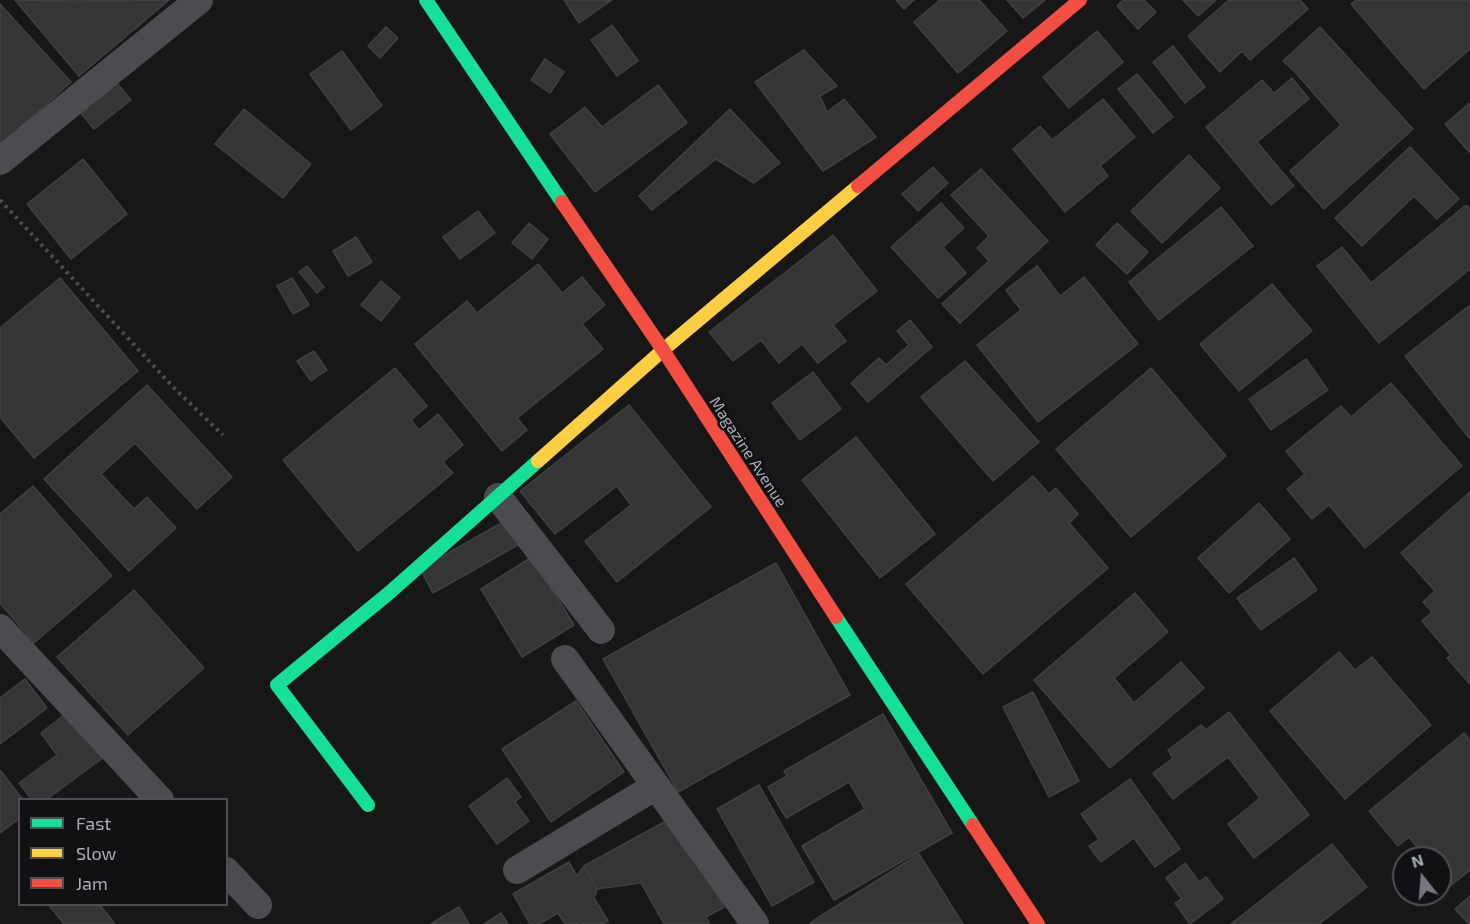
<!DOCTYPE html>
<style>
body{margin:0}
#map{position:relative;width:1470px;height:924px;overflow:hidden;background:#171717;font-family:"Exo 2",sans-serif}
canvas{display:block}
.legend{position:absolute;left:18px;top:798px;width:210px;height:108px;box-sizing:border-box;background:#111113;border:2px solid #4d4f55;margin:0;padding:8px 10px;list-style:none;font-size:18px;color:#a8adb8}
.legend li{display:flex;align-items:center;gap:12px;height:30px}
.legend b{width:30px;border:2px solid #4d4f55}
.north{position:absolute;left:1392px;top:846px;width:60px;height:60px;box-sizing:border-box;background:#111113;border:2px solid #4d4f55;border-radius:50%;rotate:343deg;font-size:16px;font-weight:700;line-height:24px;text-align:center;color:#a8adb8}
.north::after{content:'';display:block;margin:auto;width:21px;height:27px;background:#757880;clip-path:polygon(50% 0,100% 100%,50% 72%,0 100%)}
</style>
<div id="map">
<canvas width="1470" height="924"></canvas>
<ul class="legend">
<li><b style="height:8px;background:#16e098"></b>Fast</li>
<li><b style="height:8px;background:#ffcf43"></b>Slow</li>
<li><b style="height:8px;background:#f24e42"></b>Jam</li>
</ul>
<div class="north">N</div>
</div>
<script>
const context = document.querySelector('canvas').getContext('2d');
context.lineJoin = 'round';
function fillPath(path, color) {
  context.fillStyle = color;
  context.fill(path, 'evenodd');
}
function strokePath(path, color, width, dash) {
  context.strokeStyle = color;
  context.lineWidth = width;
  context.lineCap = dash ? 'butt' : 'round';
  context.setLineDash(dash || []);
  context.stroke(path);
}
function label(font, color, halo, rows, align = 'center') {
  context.font = font + ' "Exo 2",sans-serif';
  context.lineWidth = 5;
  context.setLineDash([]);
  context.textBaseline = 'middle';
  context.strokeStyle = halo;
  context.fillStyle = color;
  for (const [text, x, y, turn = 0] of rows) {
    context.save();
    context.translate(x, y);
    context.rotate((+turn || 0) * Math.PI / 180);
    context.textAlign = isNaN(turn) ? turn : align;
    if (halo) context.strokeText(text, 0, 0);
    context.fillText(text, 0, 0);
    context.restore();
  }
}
const building = new Path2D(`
 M15,0L74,1L169,0L79,76Z
 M564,0H612L579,23Z
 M896,0H914L904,9Z
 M940,0H979L1007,31L958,73L914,22Z
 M1007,0H1045L1023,18Z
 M1123,0H1144L1156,12L1138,29L1117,6Z
 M1183,0H1216L1198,16Z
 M1229,0H1300L1308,9L1250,60L1242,51L1220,72L1188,36Z
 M1356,0H1470V49L1424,89L1351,4Z
 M0,4L71,82L0,146Z
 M612,25L638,61L617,76L591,40Z
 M386,27L398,38L380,58L368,46Z
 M1320,27L1413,129L1324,209L1290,171L1341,125L1296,73L1283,61Z
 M1097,31L1123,62L1069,108L1043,77Z
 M1173,46L1205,87L1185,103L1153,62Z
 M804,50L837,86L820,96L827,112L844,99L876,137L823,171L755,82Z
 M342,51L382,106L351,130L310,74Z
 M545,59L564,72L550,93L531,80Z
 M1137,74L1173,117L1153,133L1118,89Z
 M1292,78L1309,99L1257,142L1294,186L1271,205L1206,127L1262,80L1274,93Z
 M117,83L131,100L94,129L80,112Z
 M658,85L687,123L595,192L550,134L585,107L602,127Z
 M1103,99L1135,137L1100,166L1108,176L1065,212L1013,149L1040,126L1052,140Z
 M1470,103V153L1445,124Z
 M244,109L311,164L283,198L215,144Z
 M730,109L780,163L754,183L716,159L652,210L639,196Z
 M1410,147L1459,199L1437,219L1414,196L1362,246L1335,218Z
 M1189,155L1220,188L1162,243L1131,211Z
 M83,159L127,214L71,259L27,204Z
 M933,167L948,183L918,211L902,194Z
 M981,169L1048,241L960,323L942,304L989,261L977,248L989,236L951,195Z
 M941,203L964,228L943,247L966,273L938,298L891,247Z
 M1466,205L1470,209V269L1379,343L1317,266L1342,247L1371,283Z
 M1221,207L1253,246L1159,320L1129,282Z
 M478,211L495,233L460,259L443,237Z
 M529,223L548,239L532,259L512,243Z
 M1117,223L1148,252L1127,274L1096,245Z
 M833,235L877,291L833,325L846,341L818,363L802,344L779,363L761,340L733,361L709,332Z
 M356,237L372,262L348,276L333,251Z
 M538,264L562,293L582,277L605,305L582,324L603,349L517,418L527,430L502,451L415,344L467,301L477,313Z
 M307,266L324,287L317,293L299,272Z
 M1037,266L1060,296L1084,277L1138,344L1038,422L977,345L1021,310L1006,290Z
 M60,278L138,371L34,458L0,417V328Z
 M292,278L309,305L293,314L277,286Z
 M381,281L400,297L381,321L361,305Z
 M1272,284L1312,331L1239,391L1200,344Z
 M1470,305V439L1405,356Z
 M910,320L932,347L868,402L851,383L879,358L886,365L909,345L897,331Z
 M314,351L327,370L311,381L297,361Z
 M1306,359L1328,390L1271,430L1249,399Z
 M965,361L1039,442L993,481L921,397Z
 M395,368L427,406L411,420L419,430L438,414L463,445L443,462L453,473L358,551L283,460Z
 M1151,368L1226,456L1131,537L1056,449Z
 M813,372L841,409L800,440L772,403Z
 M1391,383L1462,466L1365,548L1329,505L1312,519L1287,489L1305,474L1286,451L1341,406L1351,417Z
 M147,385L232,477L197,509L135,443L101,474L134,509L147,497L176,528L129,571L44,479Z
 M629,405L711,507L617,582L585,541L631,505L617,486L555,534L520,491Z
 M856,437L935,534L880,578L802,480Z
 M1033,476L1049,494L1056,488L1078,514L1069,523L1108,568L983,674L906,584Z
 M33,486L112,576L34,643L0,603V514Z
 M1470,492V684L1447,658L1451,655L1422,621L1432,612L1423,602L1435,591L1401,553Z
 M1259,503L1290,539L1229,593L1198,558Z
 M510,518L523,542L433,593L420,569Z
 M532,557L574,625L522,657L481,589Z
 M1294,558L1317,590L1261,630L1237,598Z
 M776,563L850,695L678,792L603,659Z
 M134,590L204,668L128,735L57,657Z
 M1135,593L1168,632L1114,678L1134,703L1181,662L1204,688L1110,768L1034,680Z
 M1339,652L1355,670L1372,657L1431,725L1345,799L1270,711Z
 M25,679L47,708L0,744V698Z
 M1033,692L1079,781L1049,797L1003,707Z
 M576,701L624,772L551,822L502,749Z
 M69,711L104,757L46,800H32L19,783L57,755L41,733Z
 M1229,712L1309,815L1254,858L1228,824L1260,798L1228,757L1173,799L1153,773L1173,758L1168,750L1201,725L1206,730Z
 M883,714L952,833L834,900L802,846L865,809L849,782L786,818L768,787L787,776L784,771Z
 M1464,733L1470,740V870L1449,887L1440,876V858H1426L1409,837L1398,846L1369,811Z
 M0,770L23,800H20V818L0,833Z
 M507,778L521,797L515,802L529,821L497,844L469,806Z
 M1130,779L1180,849L1155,867L1134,838L1101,862L1089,846L1099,839L1081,814Z
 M759,785L814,882L772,906L717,809Z
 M673,817L724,907L706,917L710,924H664L641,883L597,889L584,866Z
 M1332,844L1367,887L1319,924H1231Z
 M919,854L963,924H809L816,919Z
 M569,862L577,876L584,866L597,889L594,898L608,921L604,924H582L580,922L576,924H565L558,913L539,924H530L513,894Z
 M1185,863L1199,882L1206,877L1223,899L1190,924L1175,903L1182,899L1166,878Z
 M1470,896V924H1469L1455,909Z
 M48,904H99L115,924H64Z
 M459,907L469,924H431L445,915Z
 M501,913L508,924H484Z`);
const path = new Path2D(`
 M0,200L176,390L223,435`);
const street = new Path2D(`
 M0,161L199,0
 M498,497L601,630
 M0,628L160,800
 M565,659L755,924
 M517,870L656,786
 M226,871L258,905`);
const fast = new Path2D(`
 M426,0L562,202
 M836,617L973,825
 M368,805L277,685L389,593L538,461`);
const slow = new Path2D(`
 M538,461L663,350L858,186`);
const jam = new Path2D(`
 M858,186L1080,0
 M562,202L663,350L836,617
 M973,825L1038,924`);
const streetNames = [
 ["Magazine Avenue",748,452,57]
];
fillPath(building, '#353536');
strokePath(building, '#3f4043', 1.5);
strokePath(path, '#4d4e52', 4, [3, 4.5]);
strokePath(street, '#4b4c50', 28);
strokePath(fast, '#16e098', 14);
strokePath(slow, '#ffcf43', 14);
strokePath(jam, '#f24e42', 14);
label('16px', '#a8adb8', '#111113', streetNames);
</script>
